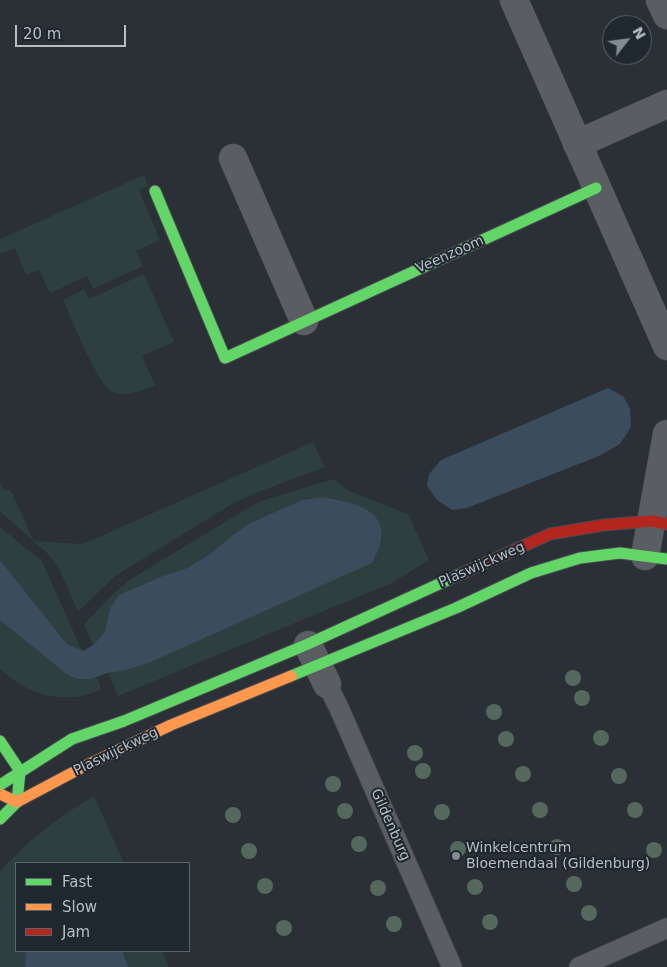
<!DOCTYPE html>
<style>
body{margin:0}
#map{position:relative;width:667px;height:967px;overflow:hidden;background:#2a3035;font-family:"DejaVu Sans",sans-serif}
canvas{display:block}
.legend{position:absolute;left:15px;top:862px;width:175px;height:90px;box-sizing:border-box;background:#1f272f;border:1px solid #5b636b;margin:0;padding:6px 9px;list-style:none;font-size:15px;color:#b5bdc5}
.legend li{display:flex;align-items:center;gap:10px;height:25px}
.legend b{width:25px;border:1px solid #5b636b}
.north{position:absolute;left:602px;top:15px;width:50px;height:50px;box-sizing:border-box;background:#1f272f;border:1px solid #5b636b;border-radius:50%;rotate:60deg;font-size:14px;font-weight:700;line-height:20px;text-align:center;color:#b5bdc5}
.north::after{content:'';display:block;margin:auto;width:18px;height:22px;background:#848c93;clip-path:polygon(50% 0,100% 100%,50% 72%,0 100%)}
.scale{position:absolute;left:15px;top:25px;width:111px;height:22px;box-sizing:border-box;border:2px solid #b5bdc5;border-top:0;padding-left:6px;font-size:15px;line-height:18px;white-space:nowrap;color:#b5bdc5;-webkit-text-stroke:4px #1f272f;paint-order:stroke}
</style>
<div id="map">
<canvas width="667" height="967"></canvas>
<ul class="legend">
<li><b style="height:6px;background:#63d668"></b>Fast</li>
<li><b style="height:6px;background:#ff974d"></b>Slow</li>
<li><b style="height:6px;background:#b3261e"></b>Jam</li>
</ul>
<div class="north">N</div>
<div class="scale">20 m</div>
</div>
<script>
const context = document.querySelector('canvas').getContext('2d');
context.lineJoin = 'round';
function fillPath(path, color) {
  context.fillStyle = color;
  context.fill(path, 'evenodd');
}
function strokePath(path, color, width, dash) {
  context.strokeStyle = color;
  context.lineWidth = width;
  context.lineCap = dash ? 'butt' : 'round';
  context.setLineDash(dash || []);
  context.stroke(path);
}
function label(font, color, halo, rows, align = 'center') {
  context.font = font + ' "DejaVu Sans",sans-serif';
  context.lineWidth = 4;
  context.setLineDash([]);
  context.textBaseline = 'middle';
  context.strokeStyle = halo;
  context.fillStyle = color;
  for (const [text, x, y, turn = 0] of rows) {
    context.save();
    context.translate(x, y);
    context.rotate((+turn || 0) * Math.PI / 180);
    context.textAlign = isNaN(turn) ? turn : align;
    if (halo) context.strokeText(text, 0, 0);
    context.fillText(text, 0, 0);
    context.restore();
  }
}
const green = new Path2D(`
 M144,175L148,186L139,190L160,240L136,251L143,266L93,289L87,276L50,293L39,270L26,275L15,248L0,254V239Z
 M144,274L174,342L142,356L155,385C143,390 126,398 113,392C97,385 72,318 63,300L84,289L89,299Z
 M313,442L325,467L253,494L232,504L115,576L78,612L61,573L51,557L4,515L0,511V481L5,491L10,489L34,541L83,544Z
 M333,479L349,491L408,514L429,560L392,583L118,696L108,673L127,670L151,662L372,562L362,507L338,499L321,497L302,500L250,523L234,534L209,555L187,568L160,577L119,595L110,608L105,632L93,645L84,624L115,592L131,579L258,502Z
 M0,527L42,561L82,651L67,644L0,560Z
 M0,620L65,673L91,679L96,677L100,684V690C64,706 28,695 0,669Z
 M94,796L124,863H16V951H26L25,967H0V871L29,842L63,815Z
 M122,951H162L169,967H129Z`);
const water = new Path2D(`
 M608,388L623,396L630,408L631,427L620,444L599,456L467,508L452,510L437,500L427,486L429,474L441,460Z
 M322,497C362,503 400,514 372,563L151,662L127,670L108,673L91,679H77L65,673L0,620V560L67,644L83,651L93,645L105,632L110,608L119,595L160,577L187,568L209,555L234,534L250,523L302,500Z
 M26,951H122L129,967H25Z`);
const lane = new Path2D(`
 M327,684L339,708L452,967
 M579,967L667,928`);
const street = new Path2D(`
 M514,0L667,346
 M660,0L667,15
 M577,144L667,104
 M233,158L304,321
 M645,556L667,434
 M308,645L327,684`);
const fast = new Path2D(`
 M155,191L225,358L596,188
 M291,676L456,608L531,573L580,558L620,553L667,559
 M0,741L20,771L17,802L0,819
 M0,785L72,739L124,721L308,644L463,573`);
const slow = new Path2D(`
 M0,794L17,802L83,767L171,725L291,676`);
const jam = new Path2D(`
 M463,573L550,534L604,525L652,521L667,524`);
const trees = [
 [573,678],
 [582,698],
 [494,712],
 [601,738],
 [506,739],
 [415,753],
 [423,771],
 [523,774],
 [619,776],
 [333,784],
 [540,810],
 [635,810],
 [345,811],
 [442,812],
 [233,815],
 [359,844],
 [557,847],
 [458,849],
 [654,850],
 [249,851],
 [574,884],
 [265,886],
 [475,887],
 [378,888],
 [589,913],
 [490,922],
 [394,924],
 [284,928]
];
const markers = [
 [456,856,5,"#848c93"]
];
const streetNames = [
 ["Veenzoom",450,255,-24],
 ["Plaswijckweg",482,565,-24],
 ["Plaswijckweg",116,752,-26],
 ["Gildenburg",390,825,66]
];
const poiNames = [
 ["Winkelcentrum",466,848],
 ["Bloemendaal (Gildenburg)",466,864]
];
fillPath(green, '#2d3f3f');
fillPath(water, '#3b4c5c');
strokePath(lane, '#484c50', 21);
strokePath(street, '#484c50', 29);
strokePath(fast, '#484c50', 13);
strokePath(slow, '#484c50', 13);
strokePath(jam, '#484c50', 13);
strokePath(lane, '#5a5e63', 19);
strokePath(street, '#5a5e63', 28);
strokePath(fast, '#63d668', 11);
strokePath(slow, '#ff974d', 11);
strokePath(jam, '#b3261e', 11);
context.fillStyle = '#54695c';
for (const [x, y] of trees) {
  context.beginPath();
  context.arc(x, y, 8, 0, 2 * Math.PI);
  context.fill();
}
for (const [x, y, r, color] of markers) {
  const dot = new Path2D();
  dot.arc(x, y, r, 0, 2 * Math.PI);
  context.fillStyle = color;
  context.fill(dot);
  strokePath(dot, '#1f272f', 2);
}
label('14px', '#b5bdc5', '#1f272f', streetNames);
label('14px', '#b5bdc5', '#1f272f', poiNames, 'left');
</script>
